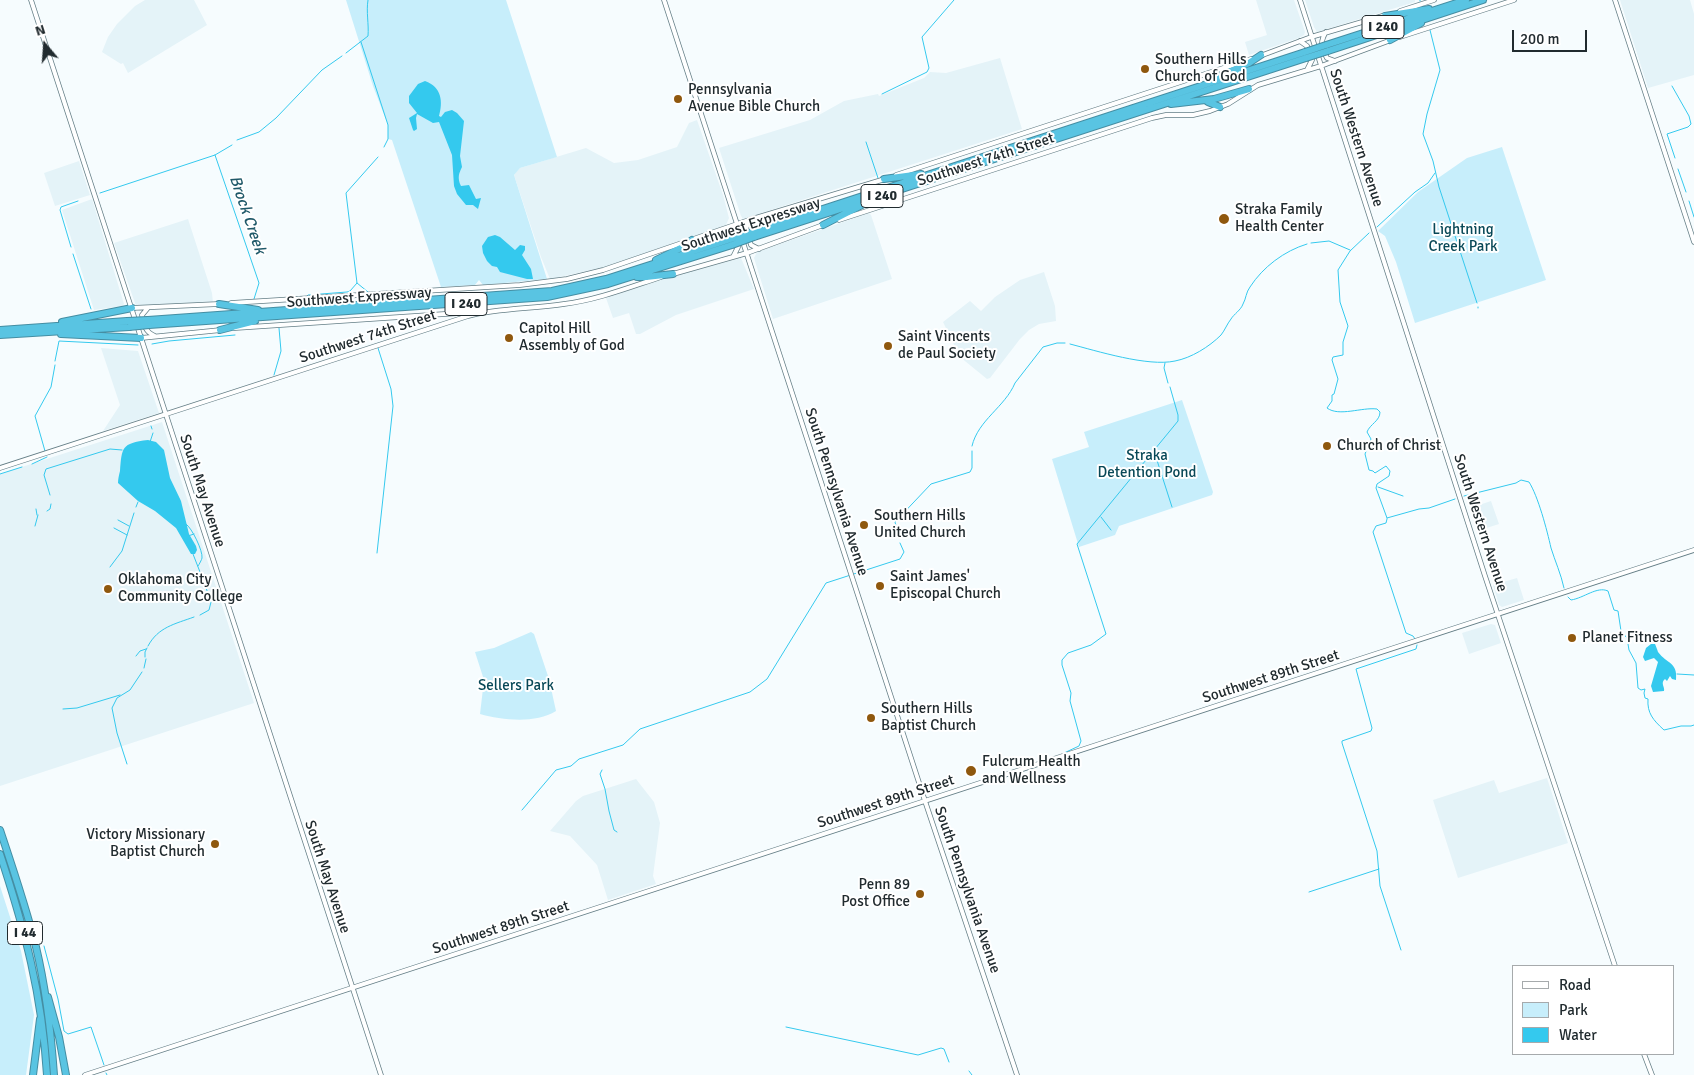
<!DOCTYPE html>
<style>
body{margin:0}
#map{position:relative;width:1694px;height:1075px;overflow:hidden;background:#f6fcfe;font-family:Signika,sans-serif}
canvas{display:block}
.legend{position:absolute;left:1512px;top:965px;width:162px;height:90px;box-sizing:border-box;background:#fff;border:1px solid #a6aaac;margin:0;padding:6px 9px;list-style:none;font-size:15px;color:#212b2f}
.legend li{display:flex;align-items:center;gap:10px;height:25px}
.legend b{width:25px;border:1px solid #a6aaac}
.north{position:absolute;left:20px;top:20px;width:50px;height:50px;-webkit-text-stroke:4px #fff;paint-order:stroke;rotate:342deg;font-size:14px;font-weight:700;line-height:20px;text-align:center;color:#212b2f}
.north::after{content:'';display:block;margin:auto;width:18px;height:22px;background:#212b2f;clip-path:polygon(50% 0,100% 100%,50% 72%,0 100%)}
.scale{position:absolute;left:1512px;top:30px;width:75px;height:22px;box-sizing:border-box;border:2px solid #212b2f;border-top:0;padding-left:6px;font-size:15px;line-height:18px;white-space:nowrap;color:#212b2f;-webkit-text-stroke:4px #fff;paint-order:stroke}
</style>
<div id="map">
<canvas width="1694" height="1075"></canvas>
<ul class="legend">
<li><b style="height:6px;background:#fff"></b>Road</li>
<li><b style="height:14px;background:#c7eefb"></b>Park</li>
<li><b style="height:14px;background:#34c9ee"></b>Water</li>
</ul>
<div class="north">N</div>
<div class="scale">200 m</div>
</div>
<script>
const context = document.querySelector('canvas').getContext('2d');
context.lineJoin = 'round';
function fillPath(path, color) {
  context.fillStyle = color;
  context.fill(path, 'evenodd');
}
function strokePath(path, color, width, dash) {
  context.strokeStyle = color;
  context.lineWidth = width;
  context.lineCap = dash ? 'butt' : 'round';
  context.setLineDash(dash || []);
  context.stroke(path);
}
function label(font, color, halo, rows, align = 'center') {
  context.font = font + ' Signika,sans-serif';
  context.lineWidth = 4;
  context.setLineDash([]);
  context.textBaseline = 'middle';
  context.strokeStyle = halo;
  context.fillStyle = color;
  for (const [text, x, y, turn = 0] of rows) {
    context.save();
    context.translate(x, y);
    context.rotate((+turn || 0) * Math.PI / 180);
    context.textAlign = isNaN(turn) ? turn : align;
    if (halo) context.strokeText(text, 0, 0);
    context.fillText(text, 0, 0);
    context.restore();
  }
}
const built = new Path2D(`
 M145,0H194L207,25L128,73L123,63L121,64L102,52L108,37L117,24L135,6Z
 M1256,0H1294L1305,32L1304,35L1299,38L1249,55L1245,42L1267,35Z
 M1305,0H1415V2L1317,32L1314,27Z
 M1620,0H1690L1694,14V75L1648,88Z
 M1000,58L1022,129L743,219L741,216L719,148L810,120L844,101L878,94L879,96L924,78L930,72L946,73Z
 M697,120L723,195L729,218L726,225L605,267L550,279L541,257L514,175L516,172L520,168L586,148L614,163L638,160L677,147L689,123Z
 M79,161L90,195L55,206L44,173Z
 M92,199L124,304L122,306L94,310L62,210Z
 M869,213L871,215L892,279L773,319L754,258L757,252Z
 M188,219L212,293L213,303L136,306L114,243Z
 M741,258L754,289L676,315L640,334H636L629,313L613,318L606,298L673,276Z
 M1044,272L1055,306L1056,321L1039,324L1029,330L1020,339L990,378L987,379L960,357L943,322L970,301L981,311L995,297L1020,280Z
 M101,348L138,351L159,413L103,431L120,405Z
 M162,422L254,703L0,786V474Z
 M1491,501L1499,524L1477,531L1470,508Z
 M1517,578L1524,600L1502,607L1499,605L1493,585Z
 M1491,624L1495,625L1501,643L1469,654L1462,633Z
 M1547,778L1568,843L1458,878L1433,800L1494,780L1499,793Z
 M636,779L654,802L660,823L653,876L656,884L608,900L597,865L570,836L550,831L576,801L583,796Z`);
const green = new Path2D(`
 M346,0H506L557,157L520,168L514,175L547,279L483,285L479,280L475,285L441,287L392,140L388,139V125L373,86Z
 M1502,147L1546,280L1415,323L1396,262L1385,236L1378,231L1418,192L1467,158Z
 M1182,400L1213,492L1212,495L1119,526L1115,535L1079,547L1052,459L1089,447L1084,432Z
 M531,632L534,634L549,679L556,711C535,724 502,720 480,714L484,680L475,652L494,648Z
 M0,886L21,951L34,1015L26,1075H0Z`);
const water = new Path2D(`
 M425,81C442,87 443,102 439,116L441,117L445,112L452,110L457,113L464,121L460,156L462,167C459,173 457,178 461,186L469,185L476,199L481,198L478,209L473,205H466L457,194L454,186L452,155L439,122L433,123L417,114L416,118L417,129L414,131L413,130L409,118L417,113L409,103V96L418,84Z
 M495,235L500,237L515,250L520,245L525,246V250L522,255L531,269L533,279H527L500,272L497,267L492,266L487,261L483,253L482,246L488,237Z
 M148,440L156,442L164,450L170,478L181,501L189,534L196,546L197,550L195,554H191L176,528L155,511L138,501L118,483C118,479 119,475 120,471C122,448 121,443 148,440Z
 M1651,644H1655C1656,646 1657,649 1658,652C1667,664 1678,662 1676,680L1672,679L1670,676L1667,681L1665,679C1660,683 1665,687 1664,691L1653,692L1651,686L1658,662L1654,658L1645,661L1643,657L1646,648Z`);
const stream = new Path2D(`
 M1420,0V1
 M1430,30L1440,70L1427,114L1423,134L1433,161L1439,187L1477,303
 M361,42L388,125V139L384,147
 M346,53L368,36C369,24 366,12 368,0
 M1672,86L1689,116L1691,124L1688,127L1667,134L1675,158
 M882,94L927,72L929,68L922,37L954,0
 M237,140L259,132L276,118L322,70L342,56
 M866,142L878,178
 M215,155L259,283L254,299
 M1678,169L1686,192
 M100,193L215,155L232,145
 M1689,201L1694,217
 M1377,227L1415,192L1428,183L1435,173
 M1369,233L1350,251L1338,270L1340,302L1348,326L1343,342V355L1333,357L1332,360L1338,379L1334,394L1332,395V401L1327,408C1339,417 1362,407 1377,409L1380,412C1380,421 1370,424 1367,432L1371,439L1365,454L1369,470L1373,471L1375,473L1386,466L1390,471L1389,476L1377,484L1376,488L1387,518
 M1311,243L1329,241L1350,250
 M71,247L60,210L61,207L78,201
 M73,254L91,309
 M357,283L368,292
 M306,297L308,295L347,292L350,291L357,283L346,193L378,157
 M1478,307V308
 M152,344L169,341L235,335
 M1070,344C1097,351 1148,367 1175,361C1191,358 1209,347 1221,335C1225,330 1227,324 1231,319C1234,314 1241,310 1243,304C1246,299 1246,292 1250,287C1263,267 1284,251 1307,244
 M55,361L59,341L138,345
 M1165,363L1164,368L1168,383
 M274,375L281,351L279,328
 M151,426L152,429
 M150,442L153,433
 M972,446C978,420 1005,407 1015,383L1043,347L1057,343H1065
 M45,451L35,416L51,387L55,365
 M1154,451L1172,507
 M32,464L47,457
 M0,474L22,467
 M1378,487L1403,496
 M50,495L44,475L46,469L110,449L122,450
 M1464,496L1516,483L1521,480L1529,482C1538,496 1547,530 1551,548C1555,561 1561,574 1564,588
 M136,507L138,502
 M36,509L37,515
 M900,510L907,517
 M47,511L50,509L51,504
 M1101,517L1111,530
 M1387,518L1419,509L1429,508L1455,499
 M1387,519L1386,523L1376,526L1373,532L1406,633L1413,636L1415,639
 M118,520L129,526
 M186,524C192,528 203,551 202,558C202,559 199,565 198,566
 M35,526L38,515
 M114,528L127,535
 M188,536L194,534
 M899,537L895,522L931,484L970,472L972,468V451
 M377,553L393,406L391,389L378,348
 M193,554L200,572
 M110,567L122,551L134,513
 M1568,597L1571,600C1584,598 1597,586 1608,591L1614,610L1618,611L1621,631L1627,638L1629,650L1636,663L1638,688L1641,690L1645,689L1644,693L1645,698L1648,699C1647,713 1653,720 1664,730L1681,726H1691L1694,725
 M200,615L209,610L211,602L205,585
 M148,646C158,627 175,624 194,617
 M136,656L140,651L146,649
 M145,657V652L147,648
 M144,668L146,659
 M1677,674L1694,675
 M63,709L77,708L120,695
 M1064,753L1079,746L1081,741L1070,701L1071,693L1062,665V660L1068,653L1091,645L1106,634L1077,544L1178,421V415L1170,387
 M127,764L117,733L112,708L117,698L130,690L142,672
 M602,770L600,774L605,789L609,811L614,830L617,832
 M522,810L556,770L571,766L579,759L623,745L640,729L750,692L767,679L826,583L900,559L904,552L900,543
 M1309,892L1379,869
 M44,946L58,999L64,1031L68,1034L91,1027L104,1065
 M1401,950L1380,886L1377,851L1342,743V741L1371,731L1372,728L1356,669L1416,649L1417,645
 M786,1027L918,1055L941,1048L944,1049L949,1062
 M969,1071L972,1075
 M106,1073L107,1075`);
const secondary = new Path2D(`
 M31,0L381,1075
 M664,0L925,801L1017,1075
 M1300,0L1485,576L1615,966
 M1615,0L1694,242
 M1400,11L1434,0
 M1326,32C1320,41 1321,48 1327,58L1335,61
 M1400,37L1514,0
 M1300,41L1307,46L1312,60L1307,70
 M1260,56L1311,37L1386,15
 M896,175L1251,59
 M749,220L746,229L751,245L759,249
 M839,220L1152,118L1166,115H1193L1210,111L1228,104L1258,85L1321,66L1391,40
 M726,229L733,233L738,247L733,257
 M673,274L747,253L823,225
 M231,303L520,285L567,279L603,270L749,220L885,179
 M132,308L219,304
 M147,309L142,315C144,325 145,332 155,336
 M235,328L475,312
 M141,338L221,330
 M0,468L468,316C499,308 532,309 564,304C597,300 630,287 661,277
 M1644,1054L1652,1075
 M85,1075L1694,550`);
const highway = new Path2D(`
 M1385,16L1429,9
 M1390,40L1421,23
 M1326,45L1466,0
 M1328,51L1483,0
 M1218,77L1249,63L1261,55
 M1208,102L1220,107
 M1171,104L1214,99L1249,89
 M884,179L921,174
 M823,225L862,205
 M752,232L1305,52
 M754,237L1306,58
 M656,260L685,246L692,240
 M637,277H646L673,274
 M219,304L258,310
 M148,320L552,291L606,279L731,239
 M62,322L132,308
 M149,325L547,297L608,284L732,245
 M0,330L127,321
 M220,330L255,321
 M61,334L141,338
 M0,335L129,327
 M0,830C13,869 26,907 36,947C46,989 51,1032 54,1075
 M0,854C25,930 42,994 47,1075
 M48,997L59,1037L66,1075
 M33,1075L40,1019`);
const highwayBridge = new Path2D(`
 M1305,52L1326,45
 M1306,58L1328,51
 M731,239L752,232
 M732,245L754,237
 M127,321L148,320
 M129,327L149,325`);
const markers = [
 [1145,69,5,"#8f580e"],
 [678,99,5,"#8f580e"],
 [1224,219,6,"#8f580e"],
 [509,338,5,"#8f580e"],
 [888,346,5,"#8f580e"],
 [1327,446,5,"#8f580e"],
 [864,525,5,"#8f580e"],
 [880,586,5,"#8f580e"],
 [108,589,5,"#8f580e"],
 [1572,638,5,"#8f580e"],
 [871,718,5,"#8f580e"],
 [971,771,6,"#8f580e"],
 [215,844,5,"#8f580e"],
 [920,894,5,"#8f580e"]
];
const shields = [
 [1383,27,42],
 [882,196,42],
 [466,304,42],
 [25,933,35]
];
const shieldNames = [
 ["I 240",1383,27],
 ["I 240",882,196],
 ["I 240",466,304],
 ["I 44",25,933]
];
const poiNames = [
 ["Southern Hills",1155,60],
 ["Church of God",1155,77],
 ["Pennsylvania",688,90],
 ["Avenue Bible Church",688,107],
 ["Straka Family",1235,210],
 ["Health Center",1235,227],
 ["Capitol Hill",519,329],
 ["Assembly of God",519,346],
 ["Saint Vincents",898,337],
 ["de Paul Society",898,354],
 ["Church of Christ",1337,446],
 ["Southern Hills",874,516],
 ["United Church",874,533],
 ["Saint James'",890,577],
 ["Episcopal Church",890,594],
 ["Oklahoma City",118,580],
 ["Community College",118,597],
 ["Planet Fitness",1582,638],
 ["Southern Hills",881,709],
 ["Baptist Church",881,726],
 ["Fulcrum Health",982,762],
 ["and Wellness",982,779],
 ["Victory Missionary",205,835,"right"],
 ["Baptist Church",205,852,"right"],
 ["Penn 89",910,885,"right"],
 ["Post Office",910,902,"right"]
];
const streetNames = [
 ["South Western Avenue",1356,138,72],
 ["Southwest 74th Street",986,160,-18],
 ["Southwest Expressway",751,225,-18],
 ["Southwest Expressway",359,298,-4],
 ["Southwest 74th Street",368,337,-18],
 ["South May Avenue",202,491,72],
 ["South Pennsylvania Avenue",836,492,72],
 ["South Western Avenue",1480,523,72],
 ["Southwest 89th Street",1271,677,-18],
 ["Southwest 89th Street",886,802,-18],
 ["South May Avenue",327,877,72],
 ["South Pennsylvania Avenue",967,890,71],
 ["Southwest 89th Street",501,928,-18]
];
const parkNames = [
 ["Lightning",1463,230],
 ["Creek Park",1463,247],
 ["Straka",1147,456],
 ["Detention Pond",1147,473],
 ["Sellers Park",516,686]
];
const waterNames = [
 ["Brock Creek",247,215,71]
];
fillPath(built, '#e4f3f8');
fillPath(green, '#c7eefb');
fillPath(water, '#34c9ee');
strokePath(stream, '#34c9ee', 1);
strokePath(secondary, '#647e86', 5.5);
strokePath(highway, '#458ea3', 8);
strokePath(secondary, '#fff', 4);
strokePath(highway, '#59c4e2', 6);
strokePath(highwayBridge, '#458ea3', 8, []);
strokePath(highwayBridge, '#59c4e2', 6);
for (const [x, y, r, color] of markers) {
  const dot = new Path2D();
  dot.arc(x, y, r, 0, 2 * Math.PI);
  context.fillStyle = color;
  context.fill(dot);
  strokePath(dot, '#fff', 2);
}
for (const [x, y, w] of shields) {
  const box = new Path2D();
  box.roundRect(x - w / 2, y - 11.5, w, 23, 4);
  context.fillStyle = '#fff';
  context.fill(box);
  strokePath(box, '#212b2f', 1);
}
label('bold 14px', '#212b2f', null, shieldNames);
label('15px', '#212b2f', '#fff', poiNames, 'left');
label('15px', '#212b2f', '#fff', streetNames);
label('15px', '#084857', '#fff', parkNames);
label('italic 16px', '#205969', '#fff', waterNames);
</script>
